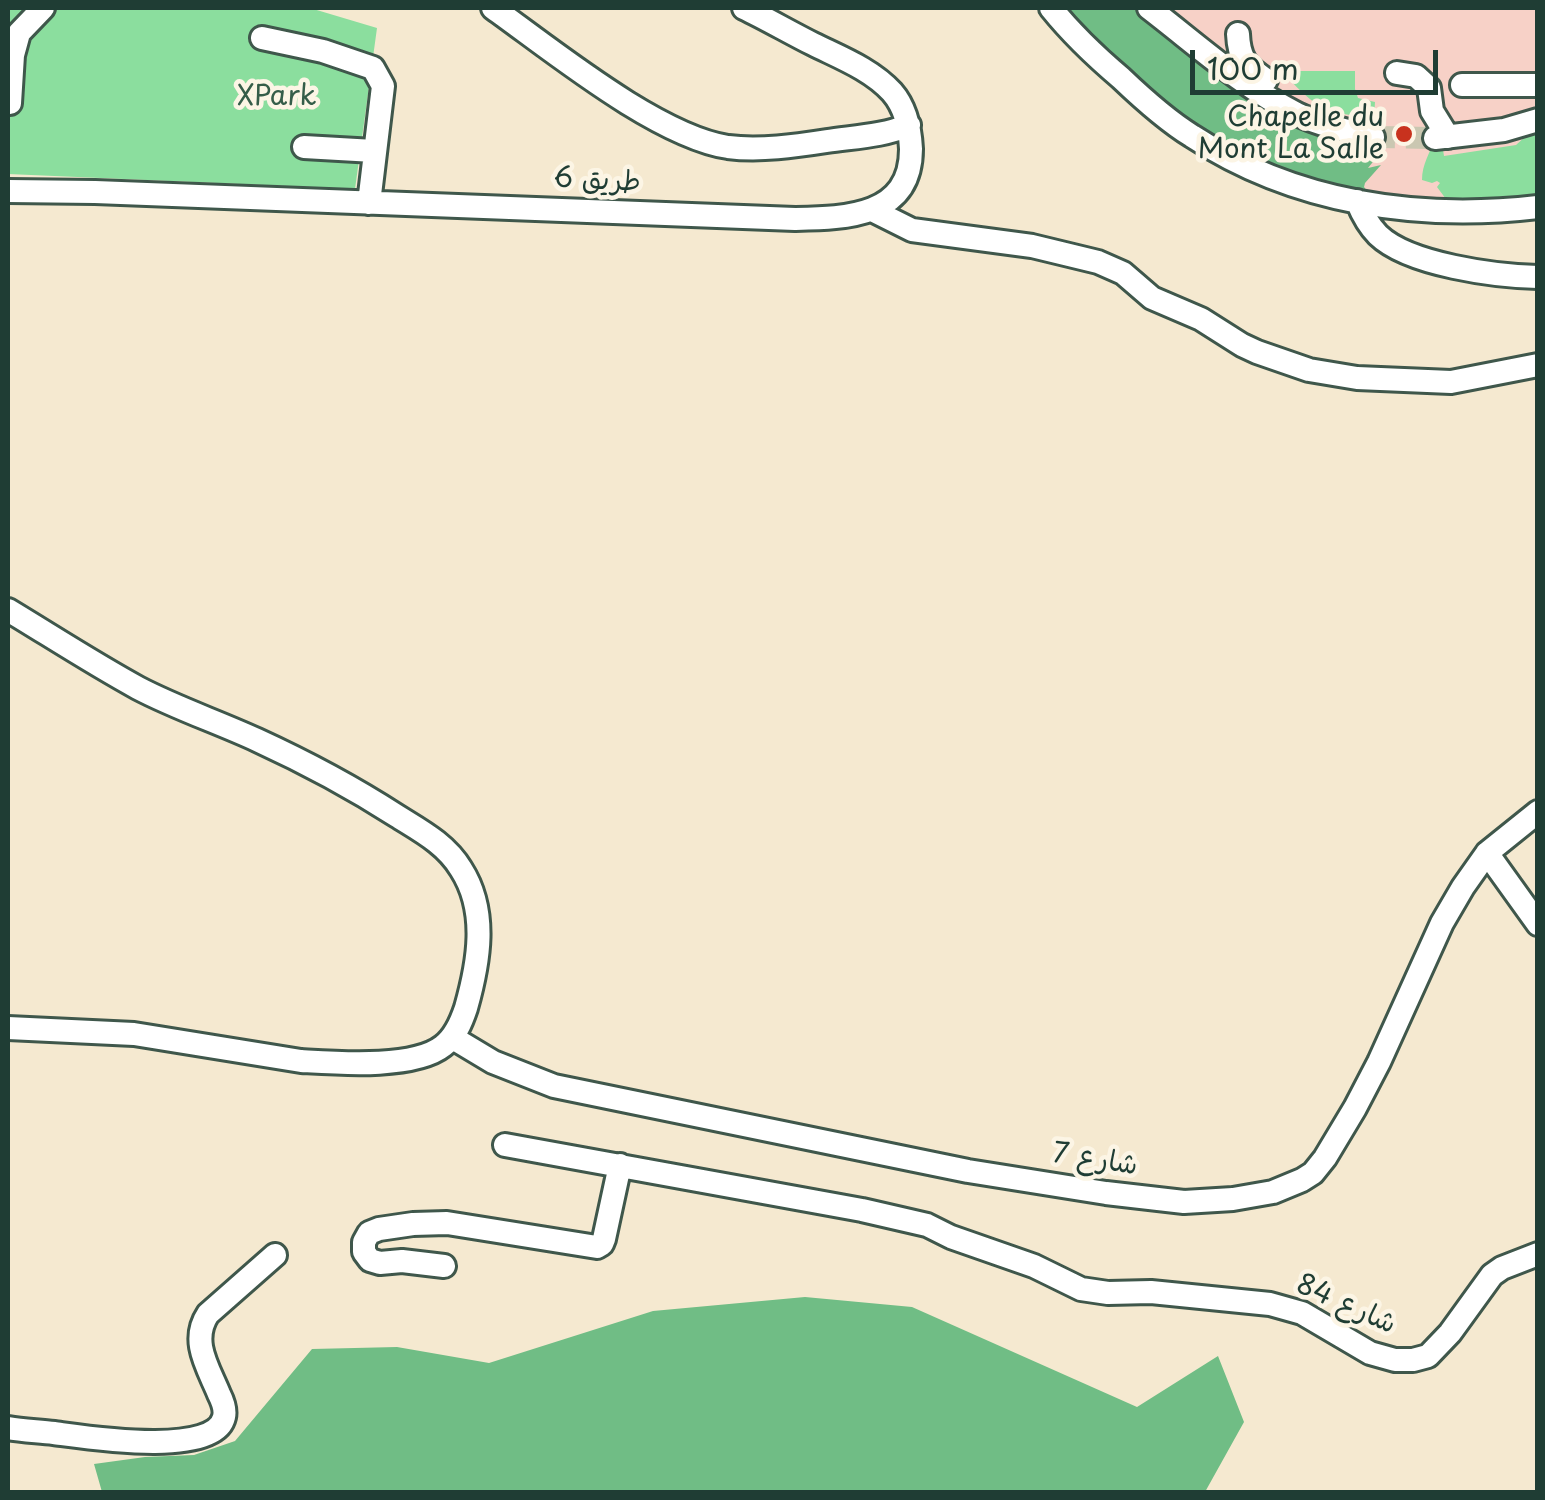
<!DOCTYPE html>
<meta charset="utf-8">
<style>
body{margin:0}
#map{position:relative;width:1545px;height:1500px;overflow:hidden;background:#f5e9d0;font-family:"Playpen Sans",sans-serif}
canvas{display:block}
.frame{position:absolute;inset:0;border:10px solid #1f3d34;pointer-events:none}
.scale{position:absolute;left:1190px;top:50px;width:248px;height:45px;box-sizing:border-box;border:5px solid #1f3d34;border-top:0;padding-left:12px;font-size:30px;line-height:35px;white-space:nowrap;color:#1f3d34;-webkit-text-stroke:8px #fcf5e5;paint-order:stroke}
</style>
<div id="map">
<canvas width="1545" height="1500"></canvas>
<div class="frame"></div>
<div class="scale">100 m</div>
</div>
<script>
const context = document.querySelector('canvas').getContext('2d');
context.lineJoin = 'round';
function fillPath(path, color) {
  context.fillStyle = color;
  context.fill(path, 'evenodd');
}
function strokePath(path, color, width, dash) {
  context.strokeStyle = color;
  context.lineWidth = width;
  context.lineCap = dash ? 'butt' : 'round';
  context.setLineDash(dash || []);
  context.stroke(path);
}
function label(font, color, halo, rows, align = 'center') {
  context.font = font + ' "Playpen Sans","Playpen Sans Arabic",sans-serif';
  context.lineWidth = 9;
  context.setLineDash([]);
  context.textBaseline = 'middle';
  context.strokeStyle = halo;
  context.fillStyle = color;
  for (const [text, x, y, turn = 0] of rows) {
    context.save();
    context.translate(x, y);
    context.rotate((+turn || 0) * Math.PI / 180);
    context.textAlign = isNaN(turn) ? turn : align;
    if (halo) context.strokeText(text, 0, 0);
    context.fillText(text, 0, 0);
    context.restore();
  }
}
const built = new Path2D(`
 M1060,8H1537V197L1482,203L1347,194Z`);
const green = new Path2D(`
 M8,8H310L377,28L355,189L8,174Z
 M1291,71H1355V89L1358,98L1375,102L1374,118C1331,113 1321,113 1291,81Z
 M1537,126V197L1446,204V199L1437,187L1440,183L1437,181L1432,183L1422,180C1422,164 1430,153 1435,138L1441,137L1444,156L1516,145Z`);
const forest = new Path2D(`
 M1060,8H1138L1246,87L1371,148L1360,161L1376,158L1368,168L1381,165L1365,183L1364,187L1372,197L1250,162L1171,111Z
 M805,1297L912,1307L1137,1407L1218,1356L1244,1422L1205,1492H102L94,1464L145,1457L194,1455L235,1441L312,1349L397,1347L489,1363L653,1311Z`);
const minorTunnel = new Path2D(`
 M1373,137L1435,138`);
const minor = new Path2D(`
 M493,8C552,50 657,136 728,147C760,151 795,146 827,141C853,137 884,136 909,125
 M1051,8C1072,34 1095,56 1121,78C1143,99 1166,120 1192,136C1294,203 1418,221 1538,207
 M1149,8C1196,44 1243,87 1297,114C1320,125 1348,131 1373,137
 M1238,34C1239,59 1246,66 1266,80
 M262,38L323,51L373,68L383,86L369,203
 M1397,73L1416,76L1429,88L1432,111L1448,137
 M1462,85H1538
 M10,103L13,55L19,33L43,8
 M1435,138L1504,130L1538,120
 M304,147L374,151
 M8,191L95,192L795,219C846,218 911,217 911,149C910,128 906,108 892,92C871,69 839,57 813,44C789,32 767,19 744,8
 M1357,201C1362,213 1369,226 1378,235C1409,265 1496,276 1538,277
 M872,210L912,230L1032,246L1098,262L1123,273L1152,298L1201,319L1242,345L1257,352L1309,370L1357,378L1451,382L1538,365
 M8,610C51,636 94,664 138,688C176,708 218,722 257,740C305,762 352,787 397,816C421,831 446,844 461,869C488,911 479,962 466,1008C461,1023 455,1037 443,1046C414,1069 337,1063 301,1061L134,1034L8,1028
 M1487,853L1538,924
 M453,1038L493,1062L554,1086L968,1171L1106,1193L1184,1202L1233,1199L1273,1192L1302,1180L1313,1173L1325,1158L1355,1108L1379,1062L1442,923L1463,887L1487,853L1538,812
 M505,1145L862,1210L927,1225L951,1237L1034,1266L1081,1289L1108,1293L1151,1292L1270,1304L1302,1313L1370,1353L1395,1360H1413L1428,1356L1450,1333L1492,1275L1502,1268L1538,1254
 M444,1266L402,1261L380,1263L370,1260L364,1252V1242L369,1233L379,1229L413,1224L447,1223L597,1247L602,1244L604,1239L620,1165
 M8,1428C23,1431 39,1431 54,1433C85,1437 215,1458 224,1417C226,1409 222,1400 219,1394C208,1367 190,1341 208,1314L275,1255`);
const markers = [
 [1404,134,10,"#c8321e"]
];
const parkNames = [
 ["XPark",277,97]
];
const poiNames = [
 ["Chapelle du",1384,118],
 ["Mont La Salle",1384,150]
];
const streetNames = [
 ["طريق 6",597,181,3],
 ["شارع 7",1095,1160,9],
 ["شارع 84",1346,1305,24]
];
fillPath(built, '#f7d1c7');
fillPath(green, '#8bde9e');
fillPath(forest, '#70bd85');
strokePath(minorTunnel, '#cac7b1', 22, [22, 11]);
strokePath(minor, '#3f574b', 28);
strokePath(minor, '#fff', 22);
for (const [x, y, r, color] of markers) {
  const dot = new Path2D();
  dot.arc(x, y, r, 0, 2 * Math.PI);
  context.fillStyle = color;
  context.fill(dot);
  strokePath(dot, '#fcf5e5', 4);
}
label('28px', '#355d49', '#fcf5e5', parkNames);
label('28px', '#1f3d34', '#fcf5e5', poiNames, 'right');
label('28px', '#1f3d34', '#fcf5e5', streetNames);
</script>
